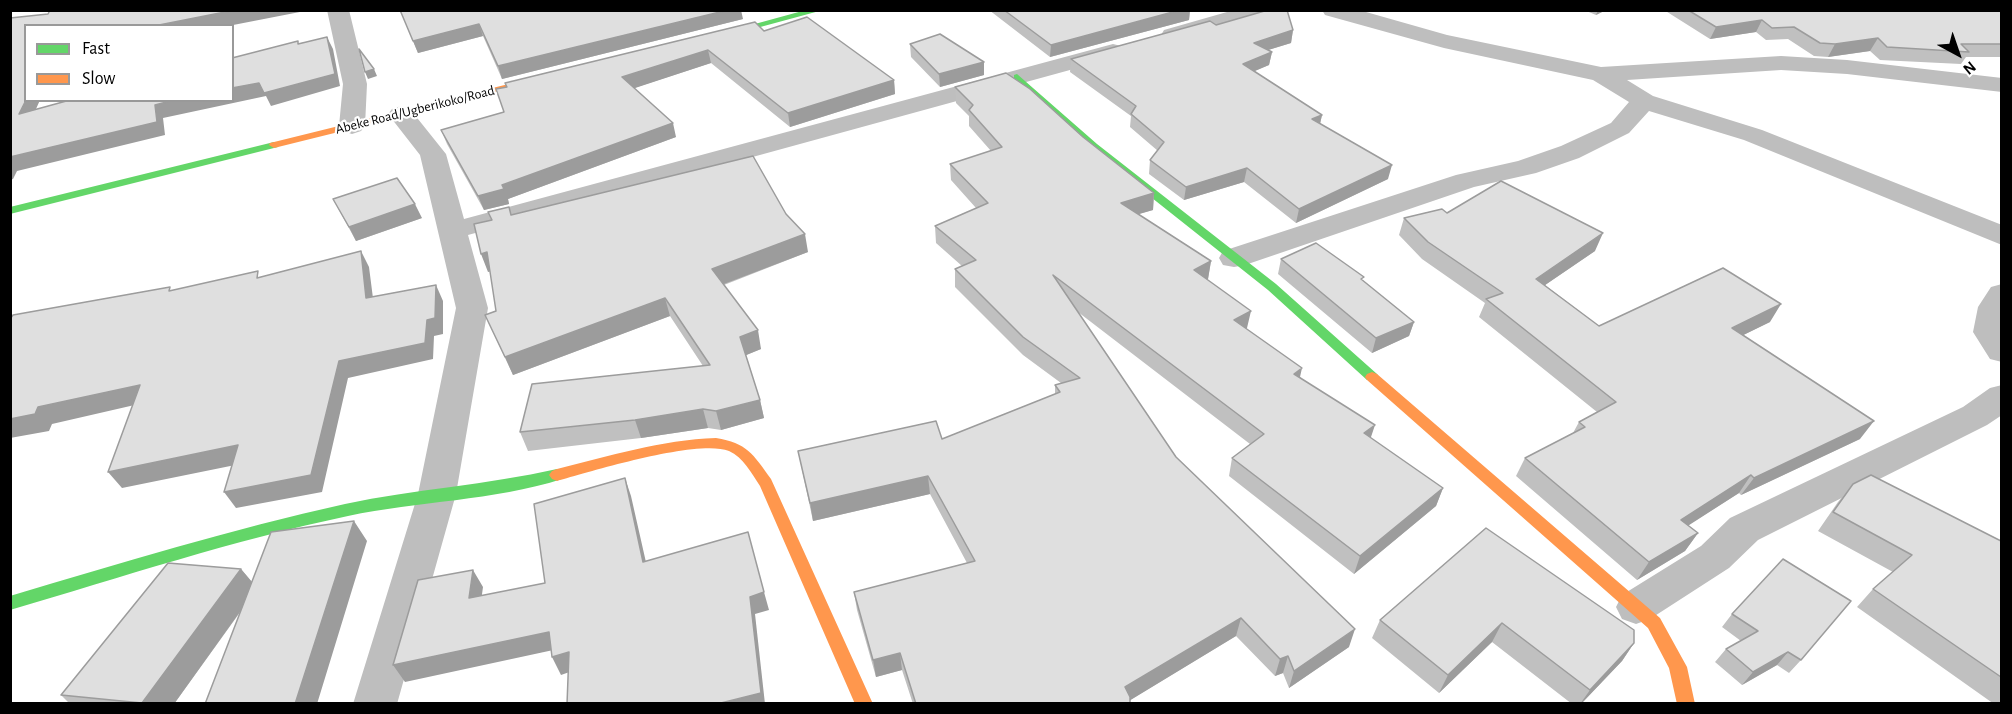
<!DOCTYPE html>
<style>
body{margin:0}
#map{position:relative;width:2012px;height:714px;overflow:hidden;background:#fff;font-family:"Alegreya Sans",sans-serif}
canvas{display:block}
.frame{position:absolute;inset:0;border:12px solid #000;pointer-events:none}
.legend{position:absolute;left:24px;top:24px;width:210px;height:78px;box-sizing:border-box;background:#fff;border:2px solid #999;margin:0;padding:8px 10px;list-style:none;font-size:18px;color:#000}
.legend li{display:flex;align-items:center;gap:12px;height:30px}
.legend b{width:30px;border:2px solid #999}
.north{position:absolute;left:1928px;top:24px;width:60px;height:60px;-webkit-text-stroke:4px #fff;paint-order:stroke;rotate:140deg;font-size:16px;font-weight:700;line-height:24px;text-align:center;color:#000}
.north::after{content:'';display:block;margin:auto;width:21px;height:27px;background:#000;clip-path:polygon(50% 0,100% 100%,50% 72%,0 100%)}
</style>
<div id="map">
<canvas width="2012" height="714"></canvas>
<div class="frame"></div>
<ul class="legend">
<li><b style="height:8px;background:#63d668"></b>Fast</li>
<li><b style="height:8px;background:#ff974d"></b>Slow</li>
</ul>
<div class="north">N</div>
</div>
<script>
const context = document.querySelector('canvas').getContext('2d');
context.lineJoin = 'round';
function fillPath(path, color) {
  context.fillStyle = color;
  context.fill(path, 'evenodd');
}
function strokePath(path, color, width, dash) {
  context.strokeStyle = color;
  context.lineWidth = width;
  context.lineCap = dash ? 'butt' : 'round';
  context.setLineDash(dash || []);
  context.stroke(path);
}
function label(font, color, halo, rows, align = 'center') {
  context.font = font + ' "Alegreya Sans",sans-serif';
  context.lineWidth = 4.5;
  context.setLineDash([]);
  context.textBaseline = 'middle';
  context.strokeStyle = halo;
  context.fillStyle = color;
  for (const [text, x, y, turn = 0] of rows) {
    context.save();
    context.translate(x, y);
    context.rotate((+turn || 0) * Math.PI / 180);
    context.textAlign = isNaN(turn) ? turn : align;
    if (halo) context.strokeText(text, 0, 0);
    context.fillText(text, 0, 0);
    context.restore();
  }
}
const street = new Path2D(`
 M327,10H349L367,84L365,126L361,131L352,134L343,131L339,126L343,84Z
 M1234,10H1271L1268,15L1172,42L1164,40L1161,35L1164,30Z
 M1322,10H1359L1447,35L1601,67L1781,56L1847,60L2002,78V92L1847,74L1781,70L1627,80L1653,96L1762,130L2002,225V245L1744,140L1649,111L1629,133L1579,158L1536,173L1474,187L1245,265L1234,267L1223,265L1219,258L1223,251L1456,175L1518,161L1561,146L1611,123L1629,102L1593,80L1444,48L1325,15Z
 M1113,44L1121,46L1125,51L1121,56L468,235L488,308L456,494L397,704H353L418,494L456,308L420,155L388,114L392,109L401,106L410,109L446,154L464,219Z
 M2002,284V362L1990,359L1973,332L1978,307L1991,287Z
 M2002,385V415L1987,425L1758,540L1729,568L1650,619L1636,624L1622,619L1616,607L1622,595L1701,546L1730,518L1963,407L1990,388Z`);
const fast = new Path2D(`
 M806,10H823L716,39L711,36Z
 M1017,74L1097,144L1276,284L1377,374L1379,377L1377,380H1367L1268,290L1089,148L1014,79V75Z
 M274,142L279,145L278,147L10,214V207Z
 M557,469L562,471L565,475L562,479C493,501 418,501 348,516C234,540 122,577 10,610V596C121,563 232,529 345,504C415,489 487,485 557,469Z`);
const slow = new Path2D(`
 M541,76L544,77V81L274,148L269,145L270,143Z
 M1372,372L1377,374L1660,618L1687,667L1695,704H1677L1669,668L1648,628L1367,380L1365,377L1367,374Z
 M716,438C747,443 753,454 771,479L873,704H855L760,486C752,474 743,457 729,451C697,439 593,471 557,481L552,479L549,475L552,471L557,469C609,456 661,440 716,438Z`);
const wall = new Path2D(`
 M400,10L743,19L502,79L483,36L418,53Z
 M989,10H1190L1189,20L1050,57Z
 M1584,10H1606L1596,15Z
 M1664,10H2001V57H1966L1961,64L1880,60L1870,51L1828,57L1814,56L1788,39L1766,40L1756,32L1710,39Z
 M1216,25L1293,30L1291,43L1268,50L1272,52L1269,65L1254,71L1322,115L1320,124L1388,179L1296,223L1244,182L1184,200L1149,174L1150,160L1158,151L1130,127L1131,116L1070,72L1071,59Z
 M764,31L894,80L895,94L790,127L711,63L634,88L676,137L508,199L509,204L484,210L447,144L441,130L504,112Z
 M910,44L984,62V75L940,87L911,57Z
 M955,87L1083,137L1154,193L1153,210L1138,214L1211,261L1208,279H1206L1247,328L1246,329L1300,377L1370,438L1443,488L1436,506L1354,574L1229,476L1232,458L1250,444L1078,312L1176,457L1349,647L1289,688L1283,673L1275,676L1236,636L1130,700V704H913L902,670L876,677L857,610L854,592L967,563L930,494L813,521L798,451L942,439L1055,394V385L1061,383L1023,355L955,287V269L962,266L936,243L935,226L976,208L951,180L950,164L991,151L969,126V116L956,103Z
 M333,199L422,218L356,241Z
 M509,207L512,215L808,252L724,285L761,349L746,355L760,400L764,418L721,430L708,428L641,438L528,451L520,432L703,366L670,316L513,375L485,315L496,311L490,271L488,272L491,220L488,212Z
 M1447,213L1595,251L1545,285L1599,326L1770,322L1743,335L1860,439L1741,495L1739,493L1688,525L1698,533L1685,551L1637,580L1516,476L1525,458L1573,433L1579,422L1597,412L1479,317L1485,303L1422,259L1399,235L1404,218Z
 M1281,259L1363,281L1414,322L1409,336L1372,353L1278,274Z
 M1853,484L2001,541V704H1994L1857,607L1873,589L1893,572L1818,531L1838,502Z
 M1486,528L1634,643L1622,661L1581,704H1572L1492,642L1439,693L1372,638L1380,620Z
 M367,541L241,611L174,704H70L61,695L241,569L252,582Z
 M1732,614L1801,660L1789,673L1777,665L1742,685L1715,662L1726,649L1741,641L1722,627Z`);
const shadedWall = new Path2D(`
 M235,10L305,11L228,26H154Z
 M728,10H741L743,19L502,79L498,66Z
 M1180,10H1190L1189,20L1050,57L1051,45Z
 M1598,10H1606L1596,15Z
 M1762,20L1756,32L1710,39L1716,27Z
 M479,24L483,36L418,53L413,41Z
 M1293,30L1291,43L1252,55L1254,43Z
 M327,37L333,49L340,86L271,106L266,96L163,118L165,135L17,171L13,179L10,180V157L155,105L174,100H232V88Z
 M1878,38L1870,51L1828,57L1835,44Z
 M708,50L711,63L626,91L622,77Z
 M1272,52L1269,65L1241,77L1243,64Z
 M984,62V75L940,87L939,74Z
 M374,69L377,76L368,79L365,72Z
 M894,80L895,94L790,127L788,113Z
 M26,100H40L28,127L19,114Z
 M1322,115L1319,128L1312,119Z
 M673,123L676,137L508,199L509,204L484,210L478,196L502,185Z
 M1392,165L1388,179L1296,223L1299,209Z
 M1247,168L1244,182L1184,200L1186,187Z
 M1154,193L1153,210L1119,220L1121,203Z
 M415,204L422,218L356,241L349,227Z
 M1603,233L1595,251L1529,296L1536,279Z
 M805,234L808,252L716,287L712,269Z
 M361,251L369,267L375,314L366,298Z
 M487,252L494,270L488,272L481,254Z
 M1211,261L1208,279L1191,288L1194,270Z
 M436,285L443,301V334L434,336L433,359L348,378L322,492L236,508L224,492L339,361L427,320Z
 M665,298L670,316L513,375L505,357Z
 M1781,304L1770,322L1721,346L1732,328Z
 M1251,311L1247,328L1231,338L1234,320Z
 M1414,322L1409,336L1372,353L1376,338Z
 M758,330L761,349L744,356L740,337Z
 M1302,368L1298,386L1294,374Z
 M140,385L152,401L52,424L49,431L10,438V419L38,407Z
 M760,400L764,418L721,430L716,411Z
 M703,409L708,428L641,438L635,420Z
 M1874,421L1860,439L1741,495L1754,478Z
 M1375,425L1369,443L1364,433Z
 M238,445L250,462L122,488L108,472Z
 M1751,475L1739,493L1669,538L1681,520Z
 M928,476L930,494L813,521L810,503Z
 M625,478L631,496L650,580L643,562Z
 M1443,488L1436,506L1354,574L1360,556Z
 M354,521L367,541L317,704H295Z
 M1698,533L1685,551L1637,580L1649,562Z
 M241,569L257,588L174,704L142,703Z
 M473,570L483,587L479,616L469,598Z
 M764,592L769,610L755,614L765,704H717L750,597Z
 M1241,618L1236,636L1124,704L1125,687Z
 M1502,623L1492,642L1439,693L1448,675Z
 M1355,629L1349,647L1289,688L1294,671Z
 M549,632L558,649L405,682L393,665Z
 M1634,643L1622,661L1581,704H1580L1590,690Z
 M569,652L578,669L561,675L552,657Z
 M1788,652L1777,665L1742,685L1753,672Z
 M900,653L902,670L876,677L873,660Z
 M1288,656L1283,673L1275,676L1280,659Z`);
const building = new Path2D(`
 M50,10H235L154,26H26V100L19,114L70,100H174L155,105L157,122L10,157V18L48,14Z
 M400,10H728L498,66L479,24L413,41Z
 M1004,10H1180L1051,45Z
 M1268,10H1287L1293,30L1254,43L1272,52L1243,64L1322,115L1312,119L1392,165L1299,209L1247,168L1186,187L1150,160L1164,142L1131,114L1136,106L1071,59L1210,21L1216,25Z
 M1688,10H2001V44H1961L1969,52L1887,47L1878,38L1835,44L1820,43L1794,27L1772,28L1762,20L1716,27Z
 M807,17L894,80L788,113L708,50L622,77L673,123L502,185L504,189L478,196L441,130L504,112L496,89L507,87L505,83L755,22L764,31Z
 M940,34L984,62L939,74L910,44Z
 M327,37L335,74L264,93L259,83L232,88V58L298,41V44Z
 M359,49L374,69L365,72Z
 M1006,73L1030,89L1083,137L1154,193L1121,203L1211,261L1194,270L1251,311L1234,320L1302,368L1294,374L1375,425L1364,433L1443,488L1360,556L1232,458L1264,434L1053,275L1176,457L1355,629L1294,671L1288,656L1280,659L1241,618L1125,687L1130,697V704H916L900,653L873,660L854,592L975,561L928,476L810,503L798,451L936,421L942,439L1060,392L1055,385L1080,378L1023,337L955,269L976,260L935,226L988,203L950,164L1002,147L969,110L973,105L955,87Z
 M753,156L786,214L805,234L712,269L758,330L740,337L760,400L716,411L703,409L635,420L520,432L532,384L710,365L665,298L505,357L485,315L496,311L487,252L481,254L474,224L492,220L488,212L509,207L511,215Z
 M397,178L415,204L349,227L333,199Z
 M1501,181L1603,233L1536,279L1599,326L1723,268L1781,304L1732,328L1874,421L1754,478L1751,475L1681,520L1698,533L1649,562L1525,458L1585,427L1579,422L1616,402L1486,299L1503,293L1428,242L1404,218L1442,209L1447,213Z
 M1316,243L1364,277L1361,279L1414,322L1376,338L1281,259Z
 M361,251L366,298L436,285L435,318L427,320L425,343L339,361L311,475L224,492L238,445L108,472L140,385L38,407L35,414L10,419V319L13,315L170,287L169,291L258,271L257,278Z
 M1871,475L2001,541V677L1873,589L1912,555L1833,512L1853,484Z
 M625,478L643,562L748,532L764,592L750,597L761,693L717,704H567L569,652L552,657L549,632L393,665L418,580L473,570L469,598L545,583L534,504Z
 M354,521L295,704H205L271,532Z
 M1486,528L1634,630V643L1590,690L1502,623L1448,675L1380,620Z
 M1783,559L1851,601L1801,660L1788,652L1753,672L1726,649L1758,631L1732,614Z
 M168,563L241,569L142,703L61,695Z`);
const farStreetnames = [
 ["Abeke Road/Ugberikoko/Road",415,110,-14]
];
fillPath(street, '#bebebe');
fillPath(fast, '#63d668');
fillPath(slow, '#ff974d');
fillPath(wall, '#c0c0c0');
fillPath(shadedWall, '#9c9c9c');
fillPath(building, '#dfdfdf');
strokePath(building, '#9c9c9c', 1.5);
label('14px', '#000', '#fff', farStreetnames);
</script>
